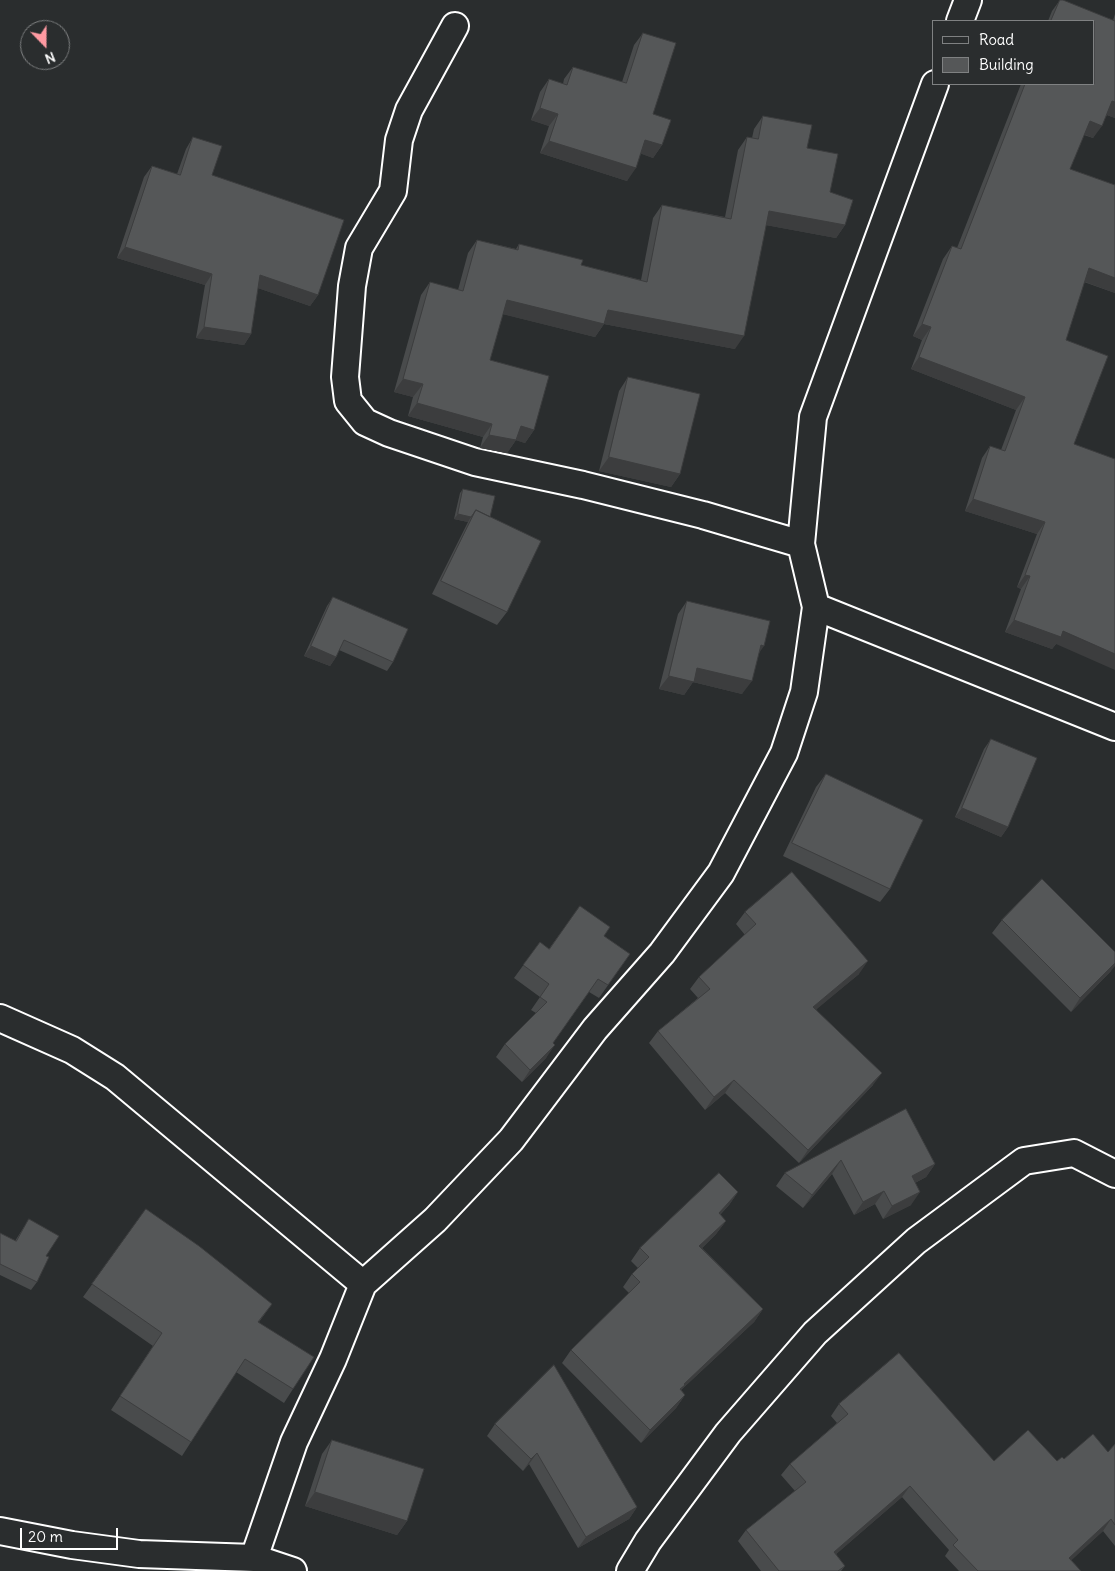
<!DOCTYPE html>
<style>
body{margin:0}
#map{position:relative;width:1115px;height:1571px;overflow:hidden;background:#2a2d2e;font-family:Delius,sans-serif}
canvas{display:block}
.legend{position:absolute;left:932px;top:20px;width:162px;height:65px;box-sizing:border-box;background:#2a2d2e;border:1px solid #7f8182;margin:0;padding:6px 9px;list-style:none;font-size:15px;color:#fff}
.legend li{display:flex;align-items:center;gap:10px;height:25px}
.legend b{width:25px;border:1px solid #7f8182}
.north{position:absolute;left:20px;top:20px;width:50px;height:50px;box-sizing:border-box;background:#2a2d2e;border:1px solid #7f8182;border-radius:50%;rotate:158deg;font-size:14px;font-weight:700;line-height:20px;text-align:center;color:#fff}
.north::after{content:'';display:block;margin:auto;width:18px;height:22px;background:#ff9aa2;clip-path:polygon(50% 0,100% 100%,50% 72%,0 100%)}
.scale{position:absolute;left:20px;top:1528px;width:98px;height:22px;box-sizing:border-box;border:2px solid #fff;border-top:0;padding-left:6px;font-size:15px;line-height:18px;white-space:nowrap;color:#fff;-webkit-text-stroke:4px #2a2d2e;paint-order:stroke}
</style>
<div id="map">
<canvas width="1115" height="1571"></canvas>
<ul class="legend">
<li><b style="height:6px;background:#2a2d2e"></b>Road</li>
<li><b style="height:14px;background:#555758"></b>Building</li>
</ul>
<div class="north">N</div>
<div class="scale">20 m</div>
</div>
<script>
const context = document.querySelector('canvas').getContext('2d');
context.lineJoin = 'round';
function strokePath(path, color, width, dash) {
  context.strokeStyle = color;
  context.lineWidth = width;
  context.lineCap = dash ? 'butt' : 'round';
  context.setLineDash(dash || []);
  context.stroke(path);
}
function fillPath(path, color) {
  context.fillStyle = color;
  context.fill(path, 'evenodd');
}
const minor = new Path2D(`
 M960,21L968,0
 M455,26L409,110L399,140L393,191L359,248L352,286L345,377L348,401L365,422L389,433L475,462L583,485L703,515L801,544
 M816,607L1115,727
 M0,1018L72,1050L115,1077L363,1284
 M0,1531L72,1545L139,1554L254,1558L293,1571
 M254,1558L294,1442L333,1359L363,1284L435,1220L511,1140L595,1029L662,953L721,873L784,753L804,692L816,607L801,544L813,417L935,84
 M630,1571L648,1541L728,1433L815,1333L916,1241L1024,1161L1074,1153L1115,1174`);
const wall = new Path2D(`
 M1060,0L1113,20L1115,14V118L1107,115L1093,138L1084,135L1070,169L1115,185V293L1084,282L1066,340L1074,444L1056,644L1052,649L1005,632L1021,589L1017,587L1037,534L965,511L982,458L990,446L1001,450L1016,410L911,369L922,340L913,336L943,259L952,246L957,248L1021,84H1094V21H1048L1052,11Z
 M643,33L653,114L662,145L653,158L640,153L627,181L540,153L549,126L531,120L540,92L549,79L563,84L564,79L573,67L622,82L634,45Z
 M763,116L807,148L830,192L845,225L836,238L766,225L735,349L604,324L595,337L503,314L490,360L534,430L525,443L516,440L507,453L480,448L483,437L408,416L413,397L394,392L421,295L430,282L458,290L468,253L477,240L516,249L519,244L581,265L641,280L653,218L662,205L725,217L738,150L747,137L752,138L754,129Z
 M193,137L212,175L318,295L310,306L258,288L251,334L244,345L196,338L205,285L117,258L144,177L152,166L177,174L186,149Z
 M628,377L680,474L671,487L599,471L619,391Z
 M463,489L490,517L507,612L497,625L432,594L468,522L454,519L460,493Z
 M333,597L393,662L387,671L339,650L336,657L330,666L304,656L327,606Z
 M687,601L758,654L742,694L693,682L684,695L659,689L678,614Z
 M991,739L1008,827L1001,837L955,817L984,749Z
 M826,774L890,889L880,902L783,856L816,787Z
 M745,912L859,974L816,1009L873,1085L799,1163L725,1093L705,1110L649,1043L658,1031L698,998L690,989L699,977L745,935L736,924Z
 M1002,920L1111,971L1071,1012L992,933Z
 M604,936L630,954L599,998L589,992L553,1043L546,1058L522,1082L496,1057L505,1044L536,1013L531,1010L540,997L514,978L540,942L549,949Z
 M906,1109L935,1164L926,1177L915,1183L911,1205L883,1219L875,1204L854,1215L832,1174L803,1208L776,1186L785,1173Z
 M738,1192L729,1205L720,1215L726,1221L716,1234L702,1248L763,1309L754,1322L681,1390L685,1395L676,1408L641,1443L562,1363L571,1350L629,1293L623,1287L632,1274L638,1268L631,1261L640,1248Z
 M146,1209L272,1304L259,1322L293,1389L284,1403L236,1372L182,1456L111,1410L153,1346L83,1297Z
 M29,1219L46,1256L37,1282L31,1290L0,1275V1233L15,1241Z
 M839,1404L994,1461H1057L1064,1459L1108,1452L1115,1444V1546L1103,1531L1071,1560L1081,1571H959L945,1556L949,1550L902,1497L836,1554L845,1566L841,1571H761L738,1541L746,1530L795,1491L781,1475L790,1464L837,1423L831,1416Z
 M495,1424L637,1507L629,1519L578,1548L529,1464L523,1471L487,1436Z
 M332,1440L407,1521L397,1535L305,1506L322,1454Z`);
const shadedWall = new Path2D(`
 M1112,101L1115,102V118L1104,114Z
 M540,108L558,114L549,126L531,120Z
 M1090,121L1102,126L1093,138L1081,133Z
 M645,140L662,145L653,158L636,152Z
 M549,141L636,168L627,181L540,153Z
 M769,211L845,225L836,238L760,224Z
 M125,247L212,274L205,285L117,258Z
 M1089,268L1115,278V293L1080,280Z
 M260,275L318,295L310,306L252,286Z
 M507,300L608,310L744,336L735,349L604,324L595,337L498,313Z
 M922,324L931,327L922,340L913,336Z
 M204,327L251,334L244,345L196,338Z
 M919,357L1025,397L1016,410L911,369Z
 M403,379L423,384L413,397L394,392Z
 M417,403L492,424L483,437L408,416Z
 M521,426L534,430L525,443L512,439Z
 M489,435L516,440L507,453L480,448Z
 M609,457L680,474L671,487L599,471Z
 M973,499L1045,522L1037,534L965,511Z
 M458,514L471,517L468,522L454,519Z
 M1025,575L1030,576L1021,589L1017,587Z
 M1014,620L1063,631L1115,654V670L1056,644L1052,649L1005,632Z
 M761,645L764,646L755,659Z
 M311,646L336,657L330,666L304,656Z
 M697,668L752,681L742,694L693,682L684,695L659,689L669,676Z
 M962,808L1008,827L1001,837L955,817Z
 M868,961L859,974L805,1019L813,1007Z
 M1115,963V966L1111,971L1071,1012L1080,998Z
 M555,1045L546,1058L522,1082L530,1070Z
 M882,1073L873,1085L799,1163L808,1150Z
 M734,1080L725,1093L705,1110L714,1097Z
 M841,1160L832,1174L803,1208L812,1195Z
 M935,1164L926,1177L903,1189L912,1176Z
 M884,1191L875,1204L854,1215L863,1202Z
 M738,1192L729,1205L709,1226L719,1213Z
 M920,1192L911,1205L883,1219L892,1206Z
 M726,1221L716,1234L690,1259L699,1246Z
 M763,1309L754,1322L681,1390L676,1398L684,1384Z
 M685,1395L676,1408L641,1443L650,1430Z
 M537,1453L529,1464L523,1471L531,1459Z
 M910,1486L902,1497L826,1563L834,1552Z
 M315,1492L407,1521L397,1535L305,1506Z
 M637,1507L629,1519L578,1548L586,1537Z
 M1111,1519L1103,1531L1061,1570L1069,1558Z`);
const building = new Path2D(`
 M1060,0H1063L1115,21V102L1112,101L1102,126L1090,121L1070,169L1115,185V278L1089,268L1066,340L1108,356L1074,444L1115,459V654L1063,631L1061,637L1014,620L1030,576L1025,575L1045,522L973,499L990,446L1005,451L1025,397L919,357L931,327L922,324L952,246L961,249L1025,84H1094V21H1051Z
 M643,33L676,43L653,114L671,120L662,145L645,140L636,168L549,141L558,114L540,108L549,79L567,85L573,67L626,83Z
 M763,116L812,125L807,148L838,154L830,192L853,200L845,225L769,211L744,336L608,310L604,324L507,300L490,360L549,376L534,430L521,426L516,440L489,435L492,424L417,403L423,384L403,379L430,282L463,291L477,240L518,250L519,244L583,260L581,265L647,282L662,205L731,219L747,137L758,139Z
 M193,137L222,146L212,175L344,220L318,295L260,275L251,334L204,327L212,274L125,247L152,166L180,175Z
 M628,377L700,394L680,474L609,457Z
 M463,489L495,496L490,517L476,510L471,517L458,514Z
 M476,510L541,541L507,612L441,581Z
 M333,597L408,629L393,662L344,640L336,657L311,646Z
 M687,601L770,621L764,646L761,645L752,681L697,668L694,682L669,676Z
 M991,739L1037,758L1008,827L962,808Z
 M826,774L923,820L890,889L792,843Z
 M792,872L868,961L813,1007L882,1073L808,1150L734,1080L714,1097L658,1031L710,989L699,977L756,924L745,912Z
 M1042,879L1115,952V963L1080,998L1002,920Z
 M580,906L610,927L604,936L630,954L608,985L598,979L553,1043L555,1045L530,1070L505,1044L547,1002L540,997L549,984L523,965L540,942L549,949Z
 M906,1109L935,1164L912,1176L920,1192L892,1206L884,1191L863,1202L841,1160L812,1195L785,1173Z
 M719,1173L738,1192L719,1213L726,1221L699,1246L763,1309L684,1384L685,1385L680,1389L685,1395L650,1430L571,1350L640,1282L632,1274L649,1257L640,1248Z
 M146,1209L199,1246L272,1304L258,1322L314,1357L293,1389L245,1359L191,1442L120,1396L162,1333L92,1284Z
 M29,1219L59,1236L46,1256L49,1257L37,1282L0,1264V1233L16,1241Z
 M899,1353L994,1461L1028,1430L1057,1461L1062,1457L1064,1459L1093,1434L1108,1452L1115,1444V1525L1111,1519L1069,1558L1081,1571H978L953,1545L958,1540L910,1486L834,1552L845,1566L838,1571H779L746,1530L806,1482L790,1464L848,1414L839,1404Z
 M554,1365L637,1507L586,1537L537,1453L531,1459L495,1424Z
 M332,1440L424,1469L407,1521L315,1492Z`);
strokePath(minor, '#fff', 30);
strokePath(minor, '#2a2d2e', 26);
fillPath(wall, '#494b4c');
fillPath(shadedWall, '#3c3d3e');
fillPath(building, '#555758');
strokePath(building, '#3c3d3e', 1);
</script>
